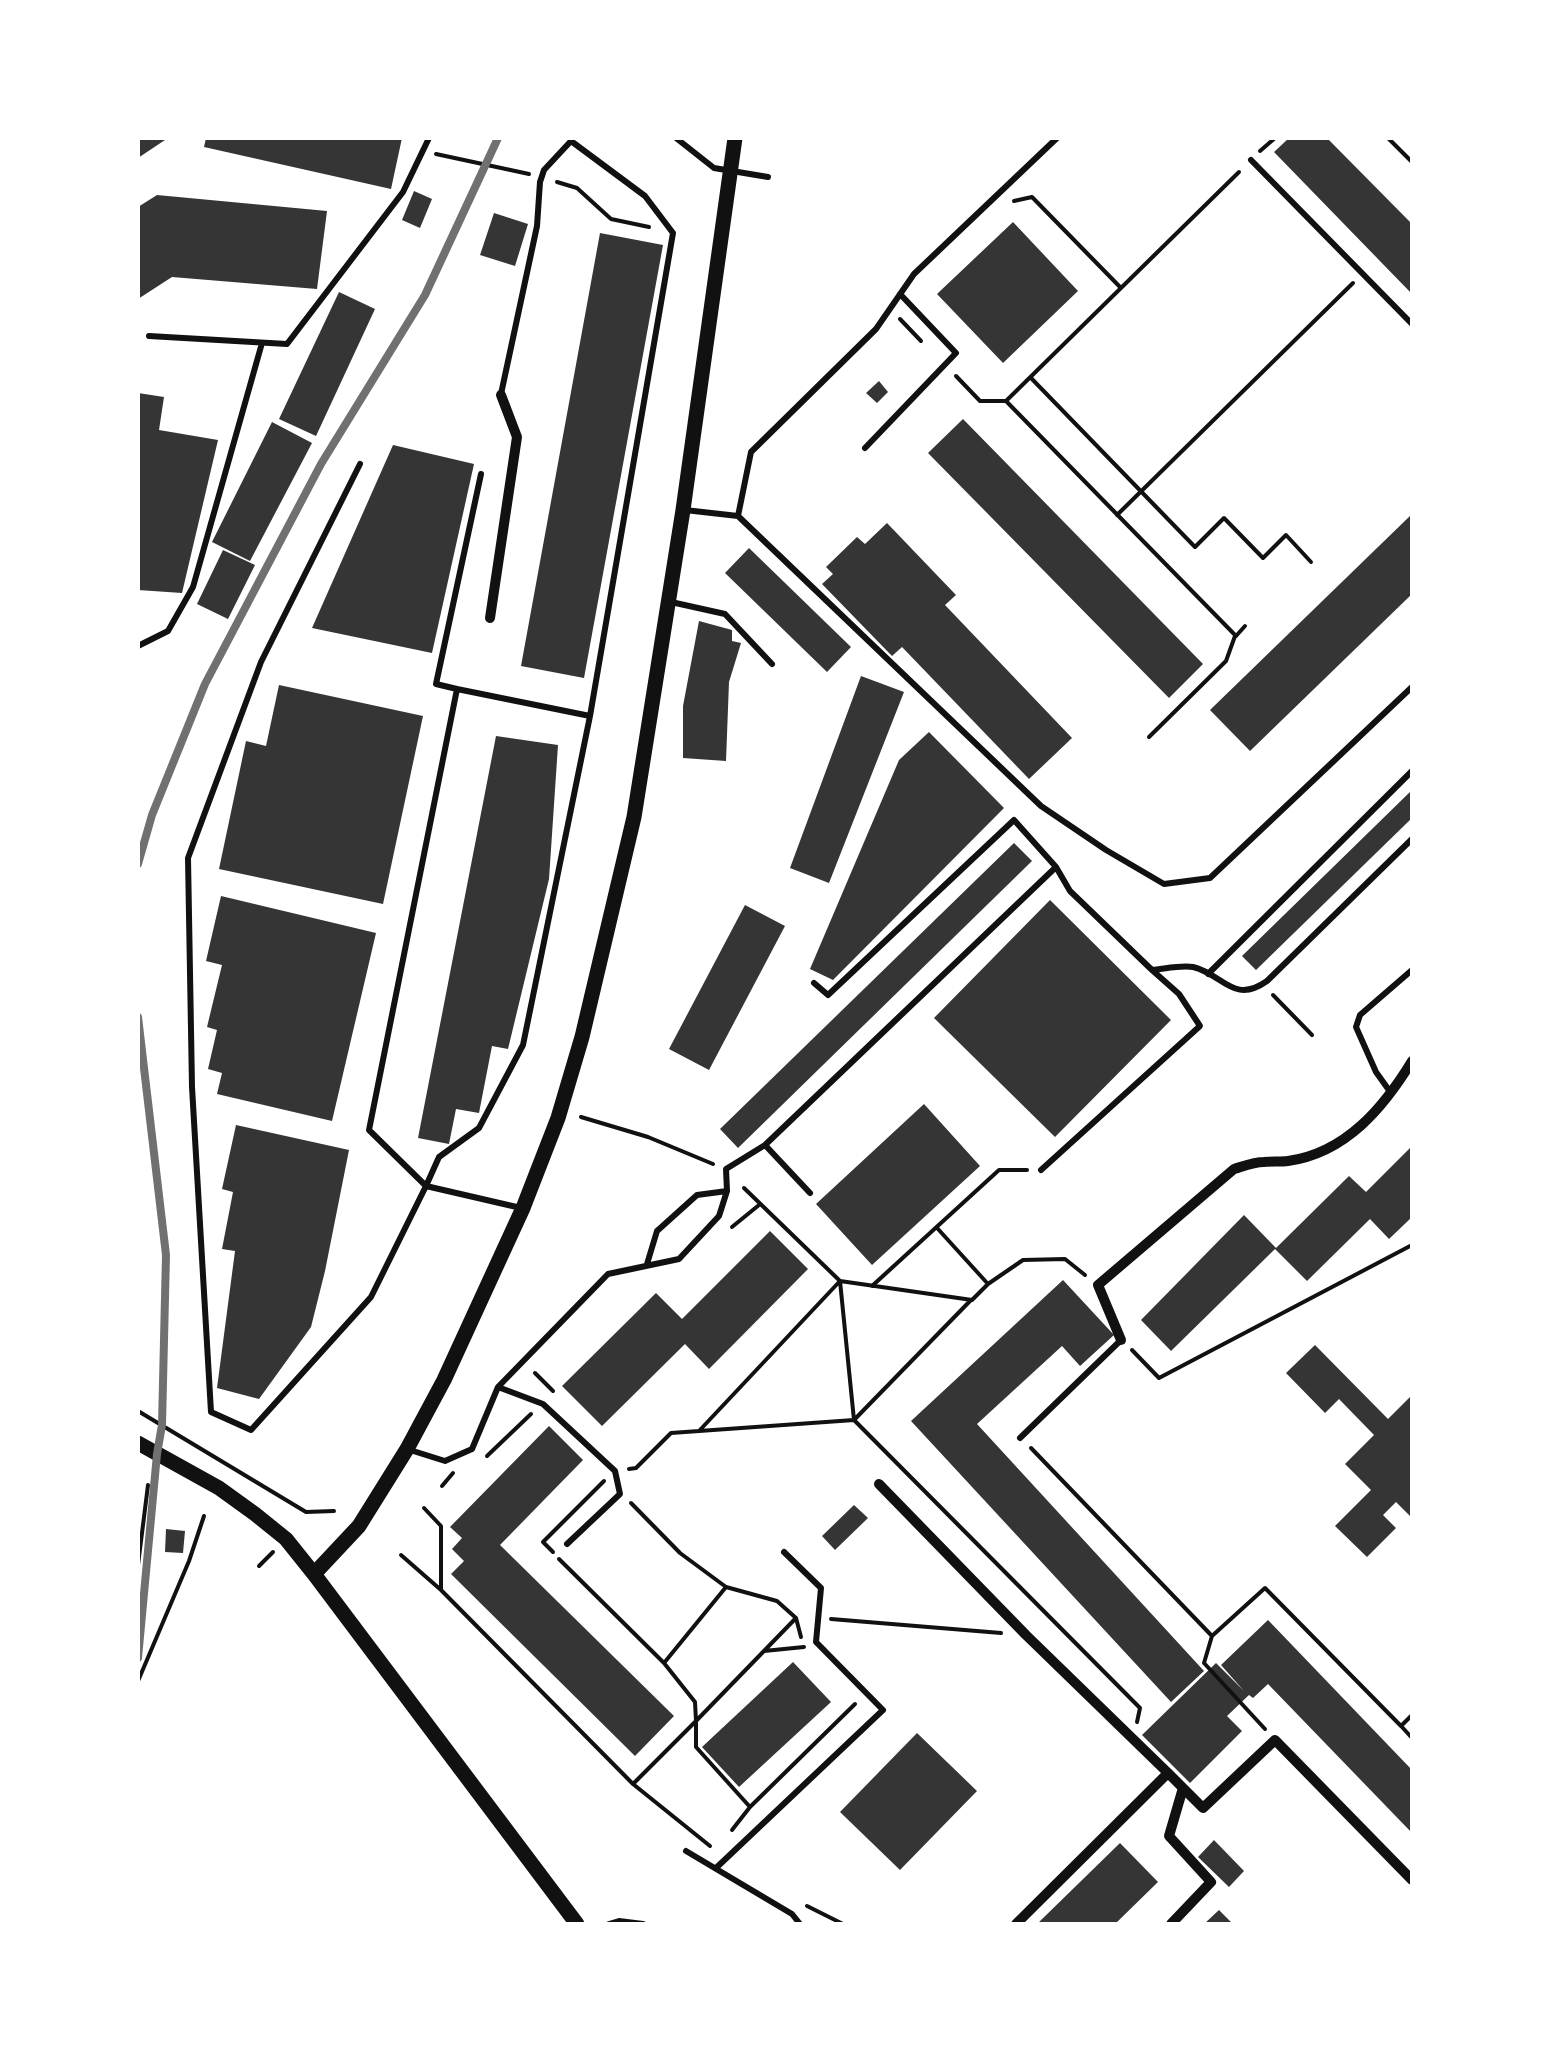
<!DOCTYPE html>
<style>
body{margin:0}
#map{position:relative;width:1550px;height:2062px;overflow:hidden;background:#fff;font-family:"Crimson Pro",serif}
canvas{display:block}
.frame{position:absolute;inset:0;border:140px solid #fff;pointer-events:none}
</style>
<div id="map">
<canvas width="1550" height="2062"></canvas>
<div class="frame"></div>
</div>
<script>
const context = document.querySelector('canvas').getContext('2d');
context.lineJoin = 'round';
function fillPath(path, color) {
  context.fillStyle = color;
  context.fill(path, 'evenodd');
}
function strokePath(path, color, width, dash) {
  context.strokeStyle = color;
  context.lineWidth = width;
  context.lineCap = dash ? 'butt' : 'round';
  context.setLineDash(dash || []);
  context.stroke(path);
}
const building = new Path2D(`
 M138,138H168L138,158Z
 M206,138H402L391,189L204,147Z
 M1289,138H1327L1412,224V294L1274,152Z
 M414,191L432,199L420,228L402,220Z
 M157,195L327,211L317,289L172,277L138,299V207Z
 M494,213L528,224L515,266L480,255Z
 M1013,222L1078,291L1003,363L937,294Z
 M600,233L663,245L584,678L521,666Z
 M339,292L375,309L316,436L279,419Z
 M879,381L888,392L877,403L866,393Z
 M138,393L164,397L159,430L218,440L182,593L138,590Z
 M963,419L1203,664L1169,698L928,453Z
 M272,422L312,443L250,561L212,542Z
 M393,445L474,464L432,653L312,628Z
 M1412,514V594L1250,751L1210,710Z
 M887,523L956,595L945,605L1072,738L1029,779L902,647L892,656L822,584L833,574L826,567L857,537L865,544Z
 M749,548L851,647L827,672L725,573Z
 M223,550L255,565L228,619L197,604Z
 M699,621L732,630V641L741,643L729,682L726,761L683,758V706Z
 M861,676L904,692L829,883L790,868Z
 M279,685L423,716L383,904L219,869L246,741L266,746Z
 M929,732L1004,808L833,980L810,969L899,760Z
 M496,736L558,745L549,879L508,1049L492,1046L479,1113L456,1109L449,1144L418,1138Z
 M1412,790V818L1256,970L1242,956Z
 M1014,843L1032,861L738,1148L720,1129Z
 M221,896L376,933L332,1121L217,1094L222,1073L208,1069L217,1030L207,1027L222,965L206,961Z
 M1050,900L1171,1020L1055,1137L934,1018Z
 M745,905L785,926L709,1070L669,1049Z
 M924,1104L980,1166L872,1265L816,1204Z
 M236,1125L349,1150L325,1271L311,1327L259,1399L217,1388L235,1251L222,1249L233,1192L222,1189Z
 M1412,1146V1217L1389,1239L1370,1219L1307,1281L1275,1249L1171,1351L1141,1320L1244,1215L1276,1248L1349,1176L1366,1192Z
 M770,1231L808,1269L709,1369L685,1344L602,1426L562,1386L656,1293L682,1319Z
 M1063,1280L1114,1335L1080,1366L1062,1346L977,1424L1204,1671L1171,1702L911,1421Z
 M1315,1345L1388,1419L1412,1395V1518L1396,1502L1383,1515L1396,1528L1367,1557L1335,1526L1371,1490L1345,1464L1374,1435L1339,1399L1325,1413L1286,1373Z
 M549,1426L583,1460L500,1545L674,1716L635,1756L451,1574L464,1561L452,1549L462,1538L450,1527Z
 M854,1505L868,1518L835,1550L822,1536Z
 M166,1529L185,1531L183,1553L165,1552Z
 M1268,1620L1412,1770V1833L1268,1684L1253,1698L1249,1695L1227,1716L1242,1731L1190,1783L1142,1735L1216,1663L1244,1691L1221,1665Z
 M793,1662L831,1702L739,1787L702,1747Z
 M917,1733L977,1791L900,1870L840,1812Z
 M1214,1840L1244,1871L1229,1887L1198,1857Z
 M1120,1843L1158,1882L1115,1924H1037Z
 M1219,1910L1233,1924H1204Z`);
const path = new Path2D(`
 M1388,138L1412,162
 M1260,151L1275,138
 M436,154L529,174
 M1239,172L1006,401L1236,636L1245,626
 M557,182L577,188L611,219L649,227
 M1014,201L1032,197L1121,288
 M900,319L921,341
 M956,376L980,401H1006
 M1031,378L1195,547L1224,518L1263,558L1286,535L1311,562
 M1117,515L1353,283
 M1149,737L1226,661L1235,636
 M1273,995L1312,1035
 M581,1117L648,1137L713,1164
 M744,1188L840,1281L972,1300L988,1284L1023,1260L1065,1259L1085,1275
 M732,1227L759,1205
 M938,1229L988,1284
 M872,1286L999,1170H1027
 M1132,1350L1159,1378L1412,1245
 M535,1373L553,1391
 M138,1411L306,1512L334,1511
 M699,1431L840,1281L854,1420L970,1301
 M1031,1448L1212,1636
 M487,1456L531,1414
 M629,1469L636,1468L671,1433L854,1420L1140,1708L1137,1722
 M442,1486L453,1473
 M631,1503L680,1553L726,1587L777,1601L796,1618L696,1721V1747L750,1807L732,1830
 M424,1508L441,1526V1590
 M553,1552L543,1542L604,1481
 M401,1555L441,1590L633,1784L710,1846
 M559,1559L664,1663L695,1702L696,1721L633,1784
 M138,1565L148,1485
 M259,1566L273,1552
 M796,1618L801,1637
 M831,1619L1001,1633
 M764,1651L804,1647
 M664,1663L726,1587
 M138,1681L189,1561L204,1516
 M1402,1727L1412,1738
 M1265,1729L1204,1663L1212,1636L1265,1588L1401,1726L1412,1715
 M751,1806L855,1704
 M807,1906L843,1924`);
const service = new Path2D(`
 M676,138L714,168L768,177
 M1251,160L1412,324
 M149,336L287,344L403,192L429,138
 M501,394L537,226L540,182L544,170L571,141
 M865,448L956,353L900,294
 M360,464L261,662L188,858L192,1087L211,1412L251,1430L371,1297L426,1186L521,1208
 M481,474L436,684L457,689L369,1130L426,1186L439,1157L479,1128L523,1045L590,716L673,233L645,196L571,141L573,138
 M685,510L738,516L1041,806L1106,850L1164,884L1210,878L1412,687
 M738,516L751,452L876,329L914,274L1057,138
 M671,602L725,614L772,664
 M138,646L168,631L193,587L262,343
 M457,689L590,716
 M1208,974L1412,771
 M814,983L828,995L1014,820L1056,867
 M1391,1093L1376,1072L1356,1027L1360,1015L1412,970
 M765,1145L810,1193
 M1041,1170L1200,1026L1179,994L1152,970
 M647,1264L657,1231L697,1195L727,1191
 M498,1387L543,1404L615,1471L620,1494L567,1544
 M1020,1438L1121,1340
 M410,1450L445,1461L472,1449L498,1387L608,1274L679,1259L719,1216L727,1191L726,1169L765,1145L1056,867L1070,891L1152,970C1164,969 1181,965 1193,967C1223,974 1233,1005 1267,981L1412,839
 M686,1851L792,1914L800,1924
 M716,1868L883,1710L816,1642L821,1588L784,1552
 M609,1924L619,1921L643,1924`);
const minor = new Path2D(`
 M490,618L517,437L501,395
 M1121,1340L1098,1285L1234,1169C1244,1166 1254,1162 1264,1162C1272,1161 1280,1162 1288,1161C1346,1153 1384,1107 1412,1061
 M879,1484L1026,1635L1168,1773
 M1016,1924L1168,1773L1203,1808L1275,1740L1412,1880
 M1171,1924L1211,1882L1169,1836L1183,1788`);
const secondary = new Path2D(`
 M138,1443L219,1488L255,1514L286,1539L314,1574L577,1924
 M314,1574L359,1526L407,1449L444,1380L523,1208L558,1118L582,1037L634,817L683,510L735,138`);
const rail = new Path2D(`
 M138,864L152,815L205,684L321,464L425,295L498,138
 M138,1017L166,1255L162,1425L157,1454L138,1658`);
fillPath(building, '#353535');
strokePath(path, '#111', 4);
strokePath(service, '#111', 6);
strokePath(minor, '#111', 10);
strokePath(secondary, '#111', 15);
strokePath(rail, '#707070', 8);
</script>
